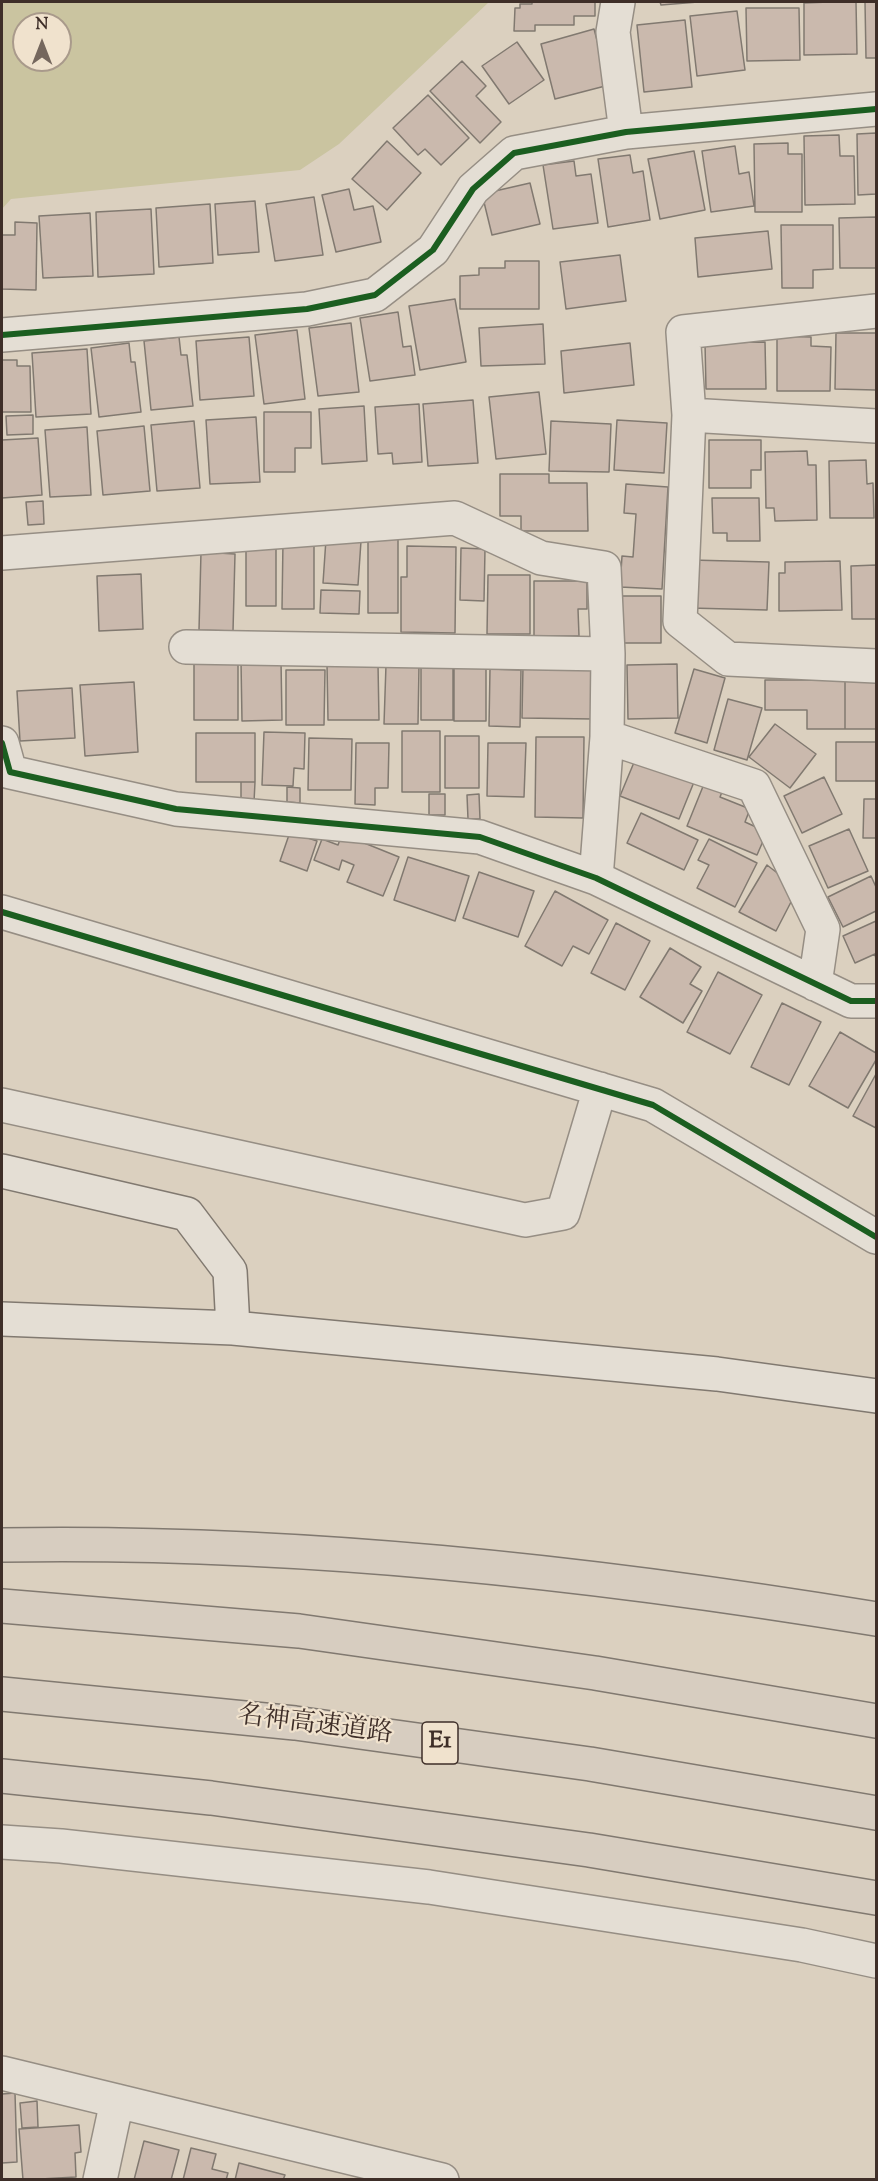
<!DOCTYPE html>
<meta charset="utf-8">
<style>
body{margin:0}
#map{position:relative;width:878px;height:2181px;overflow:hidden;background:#dbd0bf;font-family:"Sorts Mill Goudy",serif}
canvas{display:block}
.frame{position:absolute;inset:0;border:3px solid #3e2e28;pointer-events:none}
.north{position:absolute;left:12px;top:12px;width:60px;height:60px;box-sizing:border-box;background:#f0e2cd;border:2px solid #a99a8b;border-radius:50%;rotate:0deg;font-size:16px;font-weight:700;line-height:24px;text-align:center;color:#3e2e28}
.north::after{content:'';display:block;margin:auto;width:21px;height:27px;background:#75675d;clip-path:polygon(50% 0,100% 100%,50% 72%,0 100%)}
</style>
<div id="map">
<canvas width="878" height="2181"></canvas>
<div class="frame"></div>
<div class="north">N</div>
</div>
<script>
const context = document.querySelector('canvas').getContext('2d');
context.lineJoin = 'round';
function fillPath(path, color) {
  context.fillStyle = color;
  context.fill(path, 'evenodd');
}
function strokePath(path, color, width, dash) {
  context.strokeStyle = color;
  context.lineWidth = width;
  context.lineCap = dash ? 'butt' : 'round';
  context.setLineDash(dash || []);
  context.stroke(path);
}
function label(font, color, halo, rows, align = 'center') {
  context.font = font + ' "Sorts Mill Goudy","Noto Serif JP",serif';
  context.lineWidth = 4.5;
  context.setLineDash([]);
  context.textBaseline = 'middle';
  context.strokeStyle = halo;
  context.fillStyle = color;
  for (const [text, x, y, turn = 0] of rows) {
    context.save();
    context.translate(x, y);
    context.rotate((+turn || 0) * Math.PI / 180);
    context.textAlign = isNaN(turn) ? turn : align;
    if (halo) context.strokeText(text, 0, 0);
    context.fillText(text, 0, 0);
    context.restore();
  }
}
const green = new Path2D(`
 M2,2H489L339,144L300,170L11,199L2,209ZM24,24H60V60H24Z`);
const building = new Path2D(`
 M532,2H595V16H574V25H535V31H514L515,8H520V4H532Z
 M660,2H698L661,5Z
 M829,2H856L857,54L804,55V3Z
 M865,2H876V58H866Z
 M746,8H799L800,60L747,61Z
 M737,11L745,70L697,76L690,16Z
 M685,20L692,87L644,92L637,25Z
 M594,29L609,85L555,99L541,44Z
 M517,42L544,80L509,104L482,66Z
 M462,61L486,86L476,96L501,122L480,143L430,91Z
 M428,95L469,138L441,165L425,149L418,155L393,128Z
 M876,133V194L858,195L857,134Z
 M839,135L840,156H854L855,204L805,205L804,136Z
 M387,141L421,173L387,210L352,179Z
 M788,143V154H802V212H755L754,144Z
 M735,146L739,174L749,172L754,206L711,212L702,151Z
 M694,151L705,210L660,219L648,159Z
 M630,155L633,173L643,171L650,220L608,227L598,159Z
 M574,161L576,176L591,174L598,223L553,229L543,165Z
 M530,183L540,224L492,235L482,194Z
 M349,189L354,210L373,206L381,242L336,252L322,195Z
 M314,197L323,255L275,261L266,204Z
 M255,201L259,252L218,255L215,204Z
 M210,204L213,263L159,267L156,208Z
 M151,209L154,274L98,277L96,212Z
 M90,213L93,276L43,278L39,216Z
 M876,217V268H840L839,218Z
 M15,222L37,223L36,290L2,289V235H15Z
 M781,225H833V269L813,270V288H782Z
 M768,231L772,269L698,277L695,238Z
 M620,255L626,301L566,309L560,262Z
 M505,261H539V309H460V276L479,275V268H505Z
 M455,299L466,362L420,370L409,306Z
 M398,312L403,347L411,346L415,375L370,381L360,318Z
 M351,323L359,392L318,396L309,328Z
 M543,324L545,364L481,366L479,328Z
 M297,330L305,399L264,404L255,335Z
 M836,333H876V390L835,389Z
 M777,336L811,337V346L831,347L830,391H777Z
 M179,337L181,355H187L193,406L151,410L144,341Z
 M249,337L254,396L200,400L196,341Z
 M765,342L766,389H706L705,343Z
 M129,343L131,362H135L141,412L99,417L91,348Z
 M630,343L634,385L564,393L561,351Z
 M87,349L91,414L36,417L32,353Z
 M2,360H17V366H30L31,412H2Z
 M539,392L546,454L496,459L489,397Z
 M473,400L478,463L428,466L423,404Z
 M419,404L422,462L393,464L392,453L378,454L375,407Z
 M364,406L367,461L322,464L319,409Z
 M264,412H311V448H295V472H264Z
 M33,415V434L7,435L6,416Z
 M256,417L260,482L210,484L206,420Z
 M617,420L667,423L664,473L614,470Z
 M194,421L200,488L157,491L151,425Z
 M551,421L611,424L609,472L549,471Z
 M144,426L150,491L103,495L97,431Z
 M87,427L91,495L50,497L45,430Z
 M38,438L42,495L2,498V440Z
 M709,440H761V470H751V488H709Z
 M807,451L808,465H816L817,520L775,521L774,508H766L765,452Z
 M866,460L867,484L873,483L874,518H830L829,461Z
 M500,474H549V483H587L588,531H521V516H500Z
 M626,484L668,487L662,589L620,587L622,556L633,557L636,514L624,513Z
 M712,498H759L760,541H727V533H713Z
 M43,501L44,524L28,525L26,502Z
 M368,536H398V613H368Z
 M326,539L361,541L358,585L323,583Z
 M283,541H314V609H282Z
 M407,546L456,547L455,633L401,632V577H407Z
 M246,548H276V606H246Z
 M461,548L485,549L484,601L460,600Z
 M201,552L235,554L233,631L199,630Z
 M691,560L769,562L767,610L690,608Z
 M840,561L842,610L779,611V573H785V562Z
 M876,565V619H852L851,566Z
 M141,574L143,629L99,631L97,576Z
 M488,575H530V634H487Z
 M534,581H587V609H578L579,636H534Z
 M321,590L360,591L359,614L320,613Z
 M621,596H661V643H621Z
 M194,659H238V720H194Z
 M281,661L282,720L242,721L241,662Z
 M421,661H453V720H421Z
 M327,664H378L379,720H328Z
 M677,664L678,718L628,719L627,665Z
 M386,665H419L418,724H384Z
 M454,666H486V721H454Z
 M523,666L594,668L593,719L522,718Z
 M490,669L521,670L520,727L489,726Z
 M694,669L725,678L707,743L675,733Z
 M286,670H325L324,725H286Z
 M765,680H845V729H807V710H765Z
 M845,680H876V729H845Z
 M134,682L138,752L85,756L80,685Z
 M72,688L75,738L20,741L17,691Z
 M728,699L762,708L747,760L714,750Z
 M775,724L816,754L790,788L749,757Z
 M402,731H440V792H402Z
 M264,732L305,733L304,769L294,768L293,786L262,785Z
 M196,733H255V782H196Z
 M445,736H479V788H445Z
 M536,737H584L583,818L535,817Z
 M309,738L352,739L351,790H308Z
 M836,742H876V781H836Z
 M356,743H389L388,788H375V805L355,804Z
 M488,743H526L524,797L487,796Z
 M635,760L694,782L679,819L620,796Z
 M824,777L842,814L802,833L784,796Z
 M241,782H255L254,802H241Z
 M704,784L722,792L720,797L750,809L745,822L767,832L757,855L687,826Z
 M287,787L300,788V803L287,802Z
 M429,794H445V815H429Z
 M479,794L480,819H468L467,795Z
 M864,799H876V838H863Z
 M641,813L698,840L684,870L627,843Z
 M849,829L868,871L828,888L809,846Z
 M290,832L317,841L307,871L280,861Z
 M342,834L399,857L383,896L347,882L354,865L342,860L339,870L314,860L322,839L338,845Z
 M709,839L757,863L735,907L697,888L709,865L698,860Z
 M408,857L469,876L455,921L394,900Z
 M767,865L785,879L791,902L776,931L739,912Z
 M479,872L534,891L518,937L463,918Z
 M871,876L876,887V911L843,927L828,897Z
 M555,891L608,920L589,954L573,946L562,966L525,946Z
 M876,921V959L875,954L855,963L843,936Z
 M616,923L650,941L625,990L591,973Z
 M670,948L701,967L690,984L702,991L683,1023L640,997Z
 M718,972L762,995L730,1054L687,1032Z
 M782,1003L821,1022L789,1085L751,1067Z
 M840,1032L876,1053V1060L848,1108L809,1086Z
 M876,1074V1128L853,1116Z
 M15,2093L17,2162L2,2163V2094Z
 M37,2101L38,2127L22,2128L20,2103Z
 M79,2125L81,2152L75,2153L76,2177L23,2180L19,2129Z
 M144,2141L179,2150L171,2180H134Z
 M191,2148L216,2154L212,2169L228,2173L226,2180H183Z
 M239,2163L285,2175L283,2180H235Z`);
const street = new Path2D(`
 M618,2L613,32L626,132
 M2,335L307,309L375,295L433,250L473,189L514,153L626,132L876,109
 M689,415L683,332L876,311
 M876,426L689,415L680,621L728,659L876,666
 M2,553L455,518L541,558L604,568L608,654L607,737L596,878
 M186,647L608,654
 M607,737L754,786L823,929L815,984
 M2,743L10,772L176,809L480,837L596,878L851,1001H876
 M2,912L653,1105L876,1237
 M2,1105L525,1220L563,1213L600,1089
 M2,1842L61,1846L429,1887L802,1945L876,1961
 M2,2073L442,2180
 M100,2180L117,2101`);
const secondary = new Path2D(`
 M2,1171L187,1214L230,1271L233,1328
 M2,1319L233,1328L717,1374L876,1396`);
const highway = new Path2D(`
 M2,1545C295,1540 588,1572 876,1619
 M2,1606L299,1631L595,1673L876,1721
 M2,1694L295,1723L590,1764L876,1813
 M2,1776L211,1798L589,1850L876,1898`);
const cycleway = new Path2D(`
 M2,335L307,309L375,295L433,250L473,189L514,153L626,132L876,109
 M2,743L10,772L176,809L480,837L596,878L851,1001H876
 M2,912L653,1105L876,1237`);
const shields = [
 [440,1743,36]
];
const shieldNames = [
 ["E1",440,1743]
];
const streetNames = [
 ["名神高速道路",315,1727,7]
];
fillPath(green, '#cac4a0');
fillPath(building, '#cab9ad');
strokePath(building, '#817970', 1.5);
strokePath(street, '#968e84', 36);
strokePath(secondary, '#817970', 36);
strokePath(highway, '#817970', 36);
strokePath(street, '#e4ded4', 33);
strokePath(secondary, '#e4ded4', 33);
strokePath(highway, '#d7cdc0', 33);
strokePath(cycleway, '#1b5e20', 6);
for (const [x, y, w] of shields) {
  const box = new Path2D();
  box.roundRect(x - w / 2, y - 21, w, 42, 4.5);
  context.fillStyle = '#f0e2cd';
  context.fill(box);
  strokePath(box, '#3e2e28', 1.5);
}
label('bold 24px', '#3e2e28', null, shieldNames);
label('26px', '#3e2e28', '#f0e2cd', streetNames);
</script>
